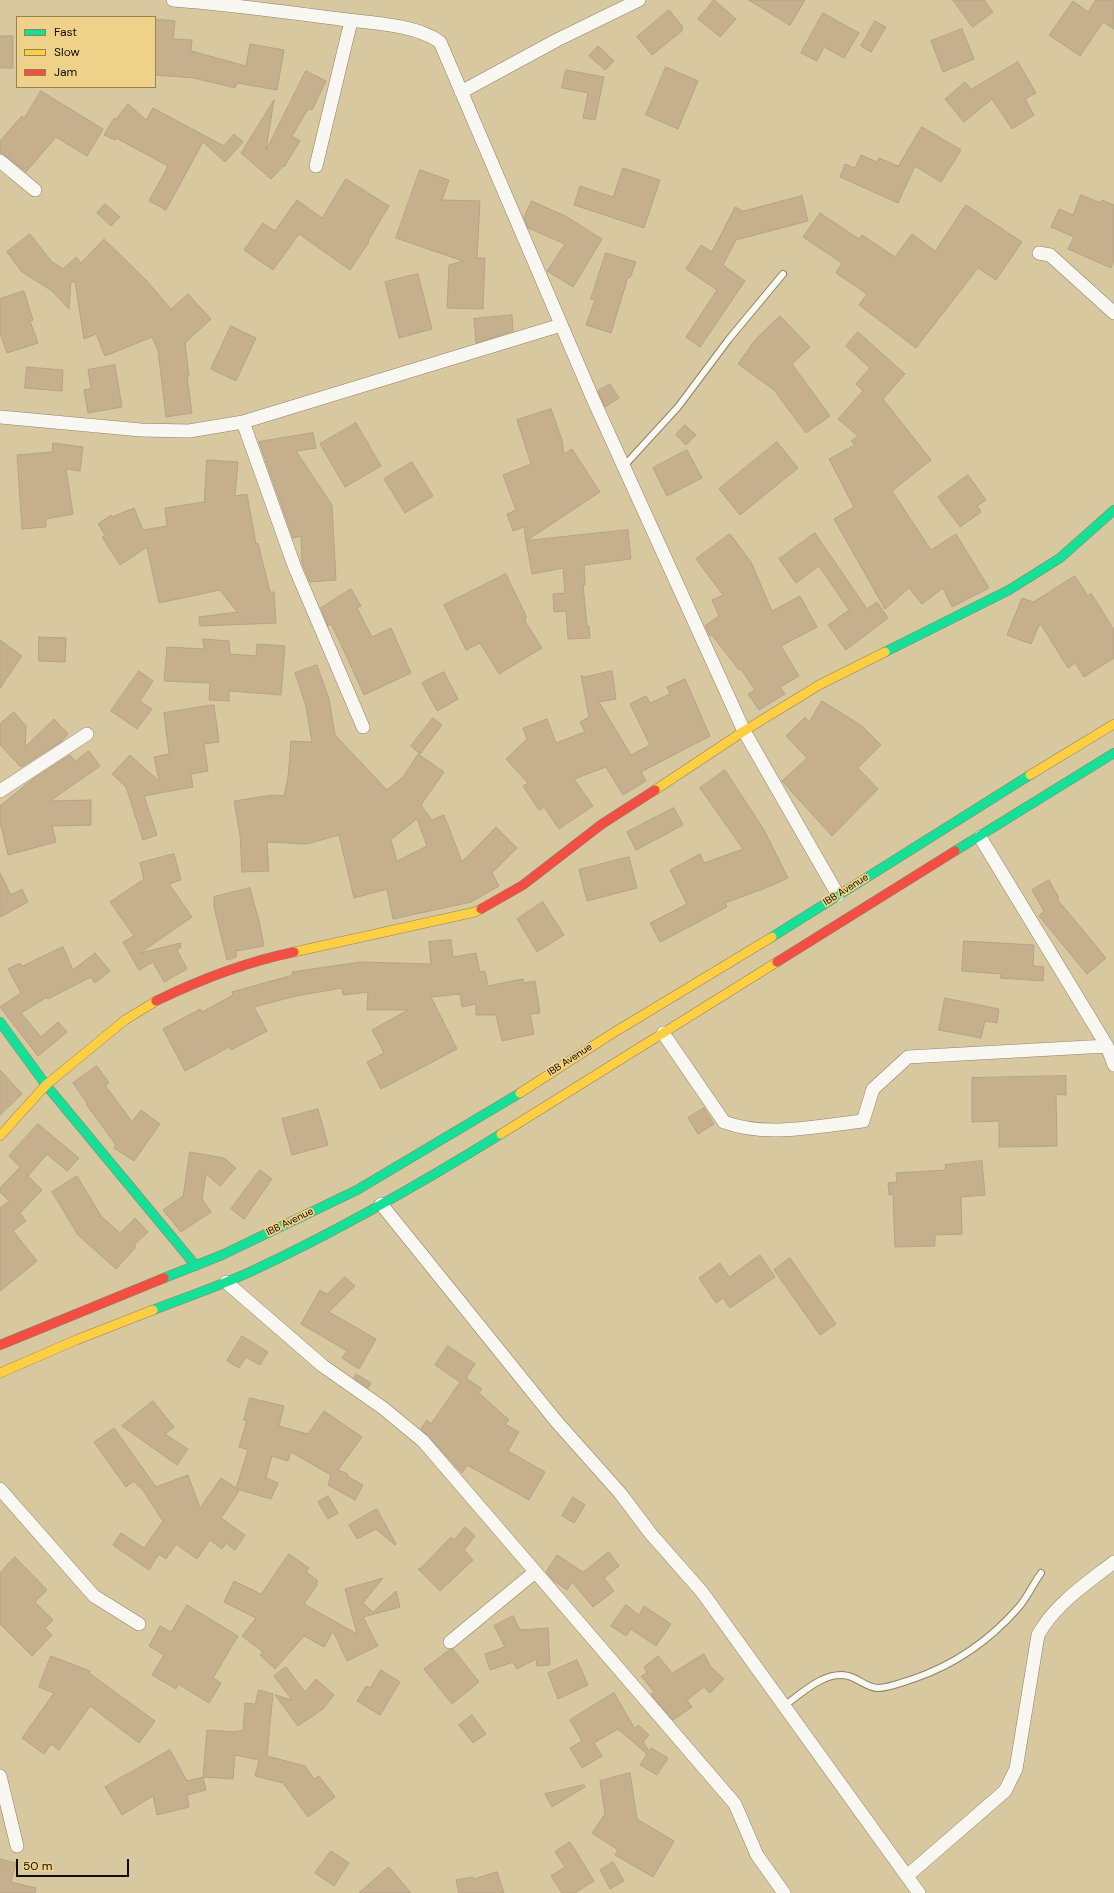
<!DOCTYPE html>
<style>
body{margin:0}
#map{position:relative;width:1114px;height:1893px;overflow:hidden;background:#d8c8a0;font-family:"DM Sans",sans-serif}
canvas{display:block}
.legend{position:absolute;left:16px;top:16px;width:140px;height:72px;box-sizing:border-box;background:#efd289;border:1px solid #978352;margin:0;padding:5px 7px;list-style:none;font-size:12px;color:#140c00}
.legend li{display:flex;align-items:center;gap:8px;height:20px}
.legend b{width:20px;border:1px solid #978352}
.scale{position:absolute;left:16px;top:1859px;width:113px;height:18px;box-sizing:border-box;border:2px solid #140c00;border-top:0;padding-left:5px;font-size:12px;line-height:14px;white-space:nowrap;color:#140c00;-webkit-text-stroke:3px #efd289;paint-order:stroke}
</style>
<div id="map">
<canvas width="1114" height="1893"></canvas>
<ul class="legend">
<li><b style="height:5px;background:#16e098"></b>Fast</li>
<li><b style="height:5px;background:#ffcf43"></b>Slow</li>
<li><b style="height:5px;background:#f24e42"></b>Jam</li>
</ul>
<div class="scale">50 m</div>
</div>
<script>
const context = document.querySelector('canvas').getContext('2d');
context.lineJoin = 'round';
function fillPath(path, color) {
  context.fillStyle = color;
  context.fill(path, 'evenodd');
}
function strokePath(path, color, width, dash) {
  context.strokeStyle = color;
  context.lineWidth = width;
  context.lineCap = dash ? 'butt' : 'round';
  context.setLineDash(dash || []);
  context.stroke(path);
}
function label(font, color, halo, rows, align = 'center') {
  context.font = font + ' "DM Sans",sans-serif';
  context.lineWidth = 3.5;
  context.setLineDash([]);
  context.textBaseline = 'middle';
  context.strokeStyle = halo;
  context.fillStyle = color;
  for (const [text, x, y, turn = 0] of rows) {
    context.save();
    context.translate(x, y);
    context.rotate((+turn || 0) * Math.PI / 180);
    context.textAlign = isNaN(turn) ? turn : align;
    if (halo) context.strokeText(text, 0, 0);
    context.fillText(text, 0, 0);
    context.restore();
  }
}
const building = new Path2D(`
 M714,0L736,19L720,37L698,19Z
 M749,0H805L790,25Z
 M953,0H984L993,12L973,27Z
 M1096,0H1114V29L1103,22L1080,56L1049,35L1073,1L1088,12Z
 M669,10L682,26V31L652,55L637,37Z
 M823,13L859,33L844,58L824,47L817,61L801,53Z
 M155,19L175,21L173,39L192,40L191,51L246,66L250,44L284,50L277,90L237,83L235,88L194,78L155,75Z
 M875,21L886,27L871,52L861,46Z
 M962,29L974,59L943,72L931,41Z
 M0,36H13V68H0Z
 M598,46L614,61L605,70L589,56Z
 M1018,62L1036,93L1025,99L1034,115L1012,129L992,99L964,122L945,99L965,82L971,89Z
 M666,67L698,81L678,129L646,115Z
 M566,70L604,77L595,120L583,118L588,93L562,88Z
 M306,71L326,81L312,110L308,109L292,136L300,141L284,167L283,166L271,179L241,153L274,100L266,150Z
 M41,91L103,129L87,156L56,137L26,172L5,155L0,153V141L22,116L24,118Z
 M128,104L146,120L153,108L224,146L234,134L243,142L225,162L203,142L166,210L149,201L168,166L116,138L115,140L104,135L114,118L116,119Z
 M922,127L961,150L941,182L915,166L898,203L840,177L845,164L855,168L861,155L877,162L879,158L898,166Z
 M623,168L660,180L644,228L574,205L580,186L613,197Z
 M420,170L449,180L442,200L480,201L477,258H485L483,309L447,308L449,265L463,261L396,238Z
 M346,179L389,206L368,241L369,242L350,270L299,234L273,270L244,250L263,223L275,231L297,200L322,218Z
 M1081,195L1101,203L1102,200L1114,205V260L1111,268L1068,249L1074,237L1051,227L1059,209L1073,215Z
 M802,196L808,221L736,240L723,265L745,281L700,347L686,337L717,290L686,269L701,245L712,252L735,207L743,211Z
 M532,201L567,217L602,239L573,287L547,271L565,244L528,228L524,218Z
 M105,204L120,217L111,226L97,213Z
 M966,205L1022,242L996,280L978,268L916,348L859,305L867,294L836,273L842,263L803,237L820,213L859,239L862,235L895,257L912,234L935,251Z
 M30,234L51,261L63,269L76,257L81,263L104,239L146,280L171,309L188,294L211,319L185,343L189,376H187L192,413L166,417L158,350L152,337L105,356L96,334L84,339L75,282H71L69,309L52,291L22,272L7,252Z
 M606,253L636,262L630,278L628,277L611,333L586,325L595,300L591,299Z
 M418,274L432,329L399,338L385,282Z
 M24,291L33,320L30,321L38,343L7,353L0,333V299Z
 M512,315L513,331L476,343L474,319Z
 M780,316L810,347L792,364L830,416L806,433L774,390L738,364L755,340Z
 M231,326L256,338L236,381L211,369Z
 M858,332L905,374L883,399L931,460L892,491L931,550L956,534L989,588L952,607L943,588L922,604L909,588L885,609L834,519L854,507L829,459L855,445L851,441L858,436L838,419L863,391L856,384L870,368L846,346Z
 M115,365L122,407L88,413L84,390L91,389L88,370Z
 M27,367L63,370L62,391L25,388Z
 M610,384L619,398L605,407L598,391Z
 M551,409L562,440L564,454L572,449L600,492L526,541L524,527L513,531L507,514L516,510L503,475L531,464L517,420Z
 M356,423L381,466L345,487L320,444Z
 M685,425L696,435L686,445L676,435Z
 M313,433L316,448L296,451L332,505L336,580L310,582L302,563L301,536L293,538L259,442Z
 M777,442L798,468L740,515L719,489Z
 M53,443L83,447L80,471L66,469L73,514L46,519V527L22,529L17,455L52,452Z
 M687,450L702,478L667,496L653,468Z
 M207,460L238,462L235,496L247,494L256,544L258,543L270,592H274L276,623L200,626L199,617L237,612L220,590L159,603L147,547L120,565L102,537L105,535L98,524L111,515L112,517L134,508L143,530L167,526L165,508L204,502Z
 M412,462L433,496L405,513L384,479Z
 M968,475L986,500L977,506L981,512L960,527L938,497Z
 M628,530L631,559L584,565L585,585H583L587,626H589L590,638L568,639L566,611L554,612L553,594L565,593L563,568L532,574L526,541Z
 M815,533L867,609L877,602L888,618L846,650L828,625L849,610L819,566L796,583L779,559Z
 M730,534L751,562L772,611L800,596L817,627L781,646L799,676L780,687L785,694L759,710L748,694L755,690L741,669L739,670L712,635L710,636L705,626L719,616L712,600L723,595L696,559Z
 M506,574L526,616L525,621L542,648L499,674L480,643L466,650L444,605Z
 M1075,576L1088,596L1091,593L1114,630V658L1084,677L1075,663L1068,668L1040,623L1031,644L1007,635L1022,598L1033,602Z
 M351,589L361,606L357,608L372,637L391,628L411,673L364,695L339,640L331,624L328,626L321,608Z
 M39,637L66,638L65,662L39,661Z
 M203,639L229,641L230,654L256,656L257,644L285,646L281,695L229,691V701L209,700L210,683L164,681L167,647L204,649Z
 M0,640L22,656L0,688Z
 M317,665L329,699L335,735L387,790L403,777L418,754L444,772L421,805L432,820L444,815L462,862L496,827L517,848L492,873L499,886L471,902L393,919L387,889L354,898L339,835L307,844L267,842L269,871L242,872L240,835L234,801L272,795L284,796L288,777L291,741L312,742L306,706L295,673ZM417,819L427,846L397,861L391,840Z
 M139,671L153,681L140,701L152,709L137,729L111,711Z
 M612,671L616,699L599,702L631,755L650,745L630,704L646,696L650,703L670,694L667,687L685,679L710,736L641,772L646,781L623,795L606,767L574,779L593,806L559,829L544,807L539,810L523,786L528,783L506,759L527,739L523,728L547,719L556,743L585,732L580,722L589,717L581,675L584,677Z
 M444,672L458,699L437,711L422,683Z
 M822,701L862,726L881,745L858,768L878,789L832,836L782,781L807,758L786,736L805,717L809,722Z
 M214,705L219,742L204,744L208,771L191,774L193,787L144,796L157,835L143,840L126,787L112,774L130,755L159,781L154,757L169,754L164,713Z
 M14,712L26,726L25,747L54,719L68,734L61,742L21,767L0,745V724Z
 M433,718L442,725L420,754L411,746Z
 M89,751L100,766L50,801L91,800V825L52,826L56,842L8,855L0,822V806L33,779L70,755L75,761Z
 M725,770L764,830L788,878L768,887L725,903L727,907L660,942L650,923L687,904L670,870L700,854L704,863L743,849L700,788Z
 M674,808L683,825L636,850L627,832Z
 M174,854L181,880L169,884L192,917L140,953L180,943L181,947L177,950L187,969L164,982L153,962L139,970L123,942L134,936L110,902L144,879L140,863Z
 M629,857L637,888L587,901L579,870Z
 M0,873L11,895L22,889L28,902L0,917Z
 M1049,880L1059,898L1057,899L1106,958L1087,974L1039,916L1044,911L1032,890Z
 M250,888L259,921L264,946L236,951V957L227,960L214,907V897Z
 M543,902L564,935L537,952L517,919Z
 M451,940L453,957L476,953L480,972L485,971L488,986L523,979L524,983L535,981L540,1013L530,1014L534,1034L502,1041L496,1015H476V1004L462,1007L460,994L431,997L457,1049L381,1089L367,1062L384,1053L372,1030L408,1010H367L368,992L343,995L342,988L296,996L254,1007L267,1031L231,1050L229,1047L185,1071L163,1029L200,1009L202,1012L233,995L232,992L293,975L292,972L360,962L431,964L429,942Z
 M964,941L1034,945L1033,966L1044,967L1043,981L1000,978L1001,974L962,971Z
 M63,947L73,970L95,953L110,971L95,983L91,977L48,999L47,997L21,1013L41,1037L58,1022L67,1032L38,1056L0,1007L21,993L8,969L20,963L22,966Z
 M945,998L999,1009L997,1023L985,1021L981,1038L939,1030Z
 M97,1066L109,1083L105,1085L132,1122L141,1110L160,1124L134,1161L114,1148L116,1145L86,1104L87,1103L73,1083Z
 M0,1070L22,1094L0,1115Z
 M1066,1076V1095L1056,1094L1057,1146L999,1147V1121L972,1122V1078Z
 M704,1108L714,1124L698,1134L688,1118Z
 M318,1109L328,1145L292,1155L282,1119Z
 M38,1124L79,1158L67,1171L47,1154L28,1176L42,1190L20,1213L26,1221L13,1231L37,1261L0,1291V1208L9,1201L0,1192V1188L20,1167L9,1156Z
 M190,1152L224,1158L236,1168L220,1186L206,1174L202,1199L211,1212L181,1232L163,1210L183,1196Z
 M982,1161L985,1195L961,1197L962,1234L935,1235V1246L895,1247L893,1194L889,1195L888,1183L897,1182L896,1173L946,1170L945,1165Z
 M260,1170L272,1179L244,1219L231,1209Z
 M77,1176L101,1216L120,1233L135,1218L148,1232L134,1245L136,1247L116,1269L78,1235L52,1192Z
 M760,1255L775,1277L730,1308L723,1298L716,1303L699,1278L720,1263L729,1277Z
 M790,1258L836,1324L820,1335L774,1270Z
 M345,1277L355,1286L329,1312L376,1339L359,1369L342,1358L347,1351L301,1324L320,1290L327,1294Z
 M242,1336L268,1352L260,1365L246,1357L239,1368L227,1361Z
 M448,1346L475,1364L466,1378L482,1389L479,1393L509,1420L505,1424L519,1432L508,1451L545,1472L529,1500L467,1465L462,1473L421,1429L427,1420L431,1424L460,1382L435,1365Z
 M356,1374L371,1383L368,1388L354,1378Z
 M250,1398L284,1406L279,1426L308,1434L324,1411L362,1437L338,1470L348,1474L347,1476L363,1485L355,1500L328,1485L331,1475L291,1452L288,1461L272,1456L266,1478L278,1483L271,1499L237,1489L239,1491L221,1518L245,1535L235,1550L226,1543L222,1549L210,1540L197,1559L176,1544L166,1559L159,1554L149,1570L113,1545L121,1533L144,1548L163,1521L140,1486L139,1487L134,1481L126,1487L94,1442L114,1428L156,1487L188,1475L200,1508L221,1478L236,1488L248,1450L239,1447L247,1420H244Z
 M153,1401L174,1427L165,1434L188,1449L177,1465L122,1426Z
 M328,1496L338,1513L328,1519L318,1502Z
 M573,1497L585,1505L574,1523L562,1516Z
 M377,1509L396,1544L395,1545L376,1529L357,1539L349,1525Z
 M465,1527L475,1536L464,1550L473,1560L440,1591L418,1569L421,1568L451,1537L454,1540Z
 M609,1552L619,1566L604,1578L614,1591L593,1607L572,1582L567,1590L553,1580L546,1572L557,1555L583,1572Z
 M289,1554L309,1568L306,1572L317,1580V1585L304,1604L357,1634L345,1589L383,1578L363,1603L373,1612L396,1591L400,1607L363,1617L378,1646L347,1661L333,1631L324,1647L304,1636L275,1669L260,1655L263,1652L242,1636L256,1618L224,1602L234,1581L261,1594Z
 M15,1557L47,1590L35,1602L53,1620L45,1628L52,1635L32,1656L0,1624V1573Z
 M187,1605L238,1636L213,1678L221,1683L209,1703L178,1684L176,1689L152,1675L164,1655L149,1646L160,1626L171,1632Z
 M626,1605L639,1615L644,1606L671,1624L656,1646L631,1629L626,1636L611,1626Z
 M513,1616L520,1630L548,1628L550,1665L537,1666L536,1659L517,1669L513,1662L490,1670L485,1654L505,1647L494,1626Z
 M453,1649L479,1682L452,1704L424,1669L449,1650Z
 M704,1654L711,1667L724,1679L710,1693L704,1687L687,1700L692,1707L673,1720L654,1698L651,1694L654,1692L641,1676L647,1673L644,1667L658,1656L672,1673Z
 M51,1656L90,1671L89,1673L155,1721L139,1743L90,1706L59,1750L51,1744L44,1754L22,1738L54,1693L39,1687Z
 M577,1660L588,1685L558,1699L548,1673Z
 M286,1667L305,1692L316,1679L334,1695L323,1709L298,1726L275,1695L292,1700L274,1676Z
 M381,1670L400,1682L380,1715L357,1701L366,1686L370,1688Z
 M259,1690L273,1694L267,1756L305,1766L314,1779L319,1776L335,1797L308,1817L283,1783L255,1776L259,1760L235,1755L233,1779L203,1777L207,1730L237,1732V1731H243L245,1703L255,1704Z
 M614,1693L635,1729L638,1725L649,1735L643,1742L649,1751L651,1748L668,1758L657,1775L640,1765L647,1754L618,1729L594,1743L602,1756L582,1768L570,1748L582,1741L570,1720Z
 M472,1715L486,1734L473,1743L459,1725Z
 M170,1750L187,1781L203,1777L206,1790L187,1795L189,1807L157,1815L153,1796L122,1815L105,1787Z
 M630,1773L637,1819L674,1841L653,1877L615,1855L618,1850L592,1833L605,1814L600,1781Z
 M584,1785L585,1787L552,1807L545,1794Z
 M570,1842L594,1881L575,1893H562L551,1876L565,1867L555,1852Z
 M331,1851L349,1863L334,1886L315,1873Z
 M0,1859L16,1863L11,1882L36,1888L35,1893H0Z
 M613,1862L624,1881L610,1889L600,1870Z
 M389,1867L411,1893H359Z
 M497,1872L504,1893H459L456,1880L473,1877V1879Z`);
const lane = new Path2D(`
 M624,466L678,407L729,339L783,274
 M784,1706C801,1694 825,1670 848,1676C858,1678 867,1688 878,1688C889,1688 903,1682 913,1679C954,1665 990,1640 1018,1608C1027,1598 1033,1584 1041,1573`);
const street = new Path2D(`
 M173,0C229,4 284,12 340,19C370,23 415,24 440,42L593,399L744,731L838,895
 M461,92L557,40L639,0
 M0,161L35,190
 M316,166L351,21
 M1039,253L1050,255L1114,313
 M0,417L141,430L189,431L243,422L561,325
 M243,422L295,568L363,727
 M0,791L87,734
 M980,837L1107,1046L1114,1065
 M663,1033L724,1122C767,1138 818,1126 863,1121L873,1089L908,1057L1107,1046
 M381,1204L556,1421L620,1493L651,1534L702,1592L919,1893
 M226,1282L323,1366L383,1408L423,1441L735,1804L757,1855L784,1893
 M0,1489L94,1596L139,1624
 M450,1642L535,1572
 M0,1776L17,1846
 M907,1876L1005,1791L1016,1769L1038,1635C1055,1604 1086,1584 1114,1562`);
const fast = new Path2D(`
 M885,652L1009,590L1060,558L1114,510
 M955,851L1114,753
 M772,937L1030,775
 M0,1022L46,1085L196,1266
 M164,1278L222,1255L357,1190L520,1093
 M153,1310C186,1297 220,1286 252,1271C338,1231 420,1184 501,1134`);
const slow = new Path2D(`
 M1030,775L1114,724
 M655,790L744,731L819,685L885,652
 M294,952L475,912L481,909
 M520,1093L613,1033L772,937
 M501,1134L777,962
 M0,1136L46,1085L125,1020L156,1001
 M0,1373L76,1340L153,1310`);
const jam = new Path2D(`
 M481,909L523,885L602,824L655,790
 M777,962L955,851
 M156,1001C201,979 246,962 294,952
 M0,1345L164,1278`);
const streetNames = [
 ["IBB Avenue",846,890,-32],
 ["IBB Avenue",570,1060,-33],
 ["IBB Avenue",290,1222,-26]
];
fillPath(building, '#c5af8c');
strokePath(building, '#b4a386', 1);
strokePath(lane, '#8e8367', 8);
strokePath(street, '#8e8367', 14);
strokePath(fast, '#8e8367', 10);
strokePath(slow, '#8e8367', 10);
strokePath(jam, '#8e8367', 10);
strokePath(lane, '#f9f7f1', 6);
strokePath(street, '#f9f7f1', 13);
strokePath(fast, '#16e098', 9);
strokePath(slow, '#ffcf43', 9);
strokePath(jam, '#f24e42', 9);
label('10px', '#140c00', '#efd289', streetNames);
</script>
